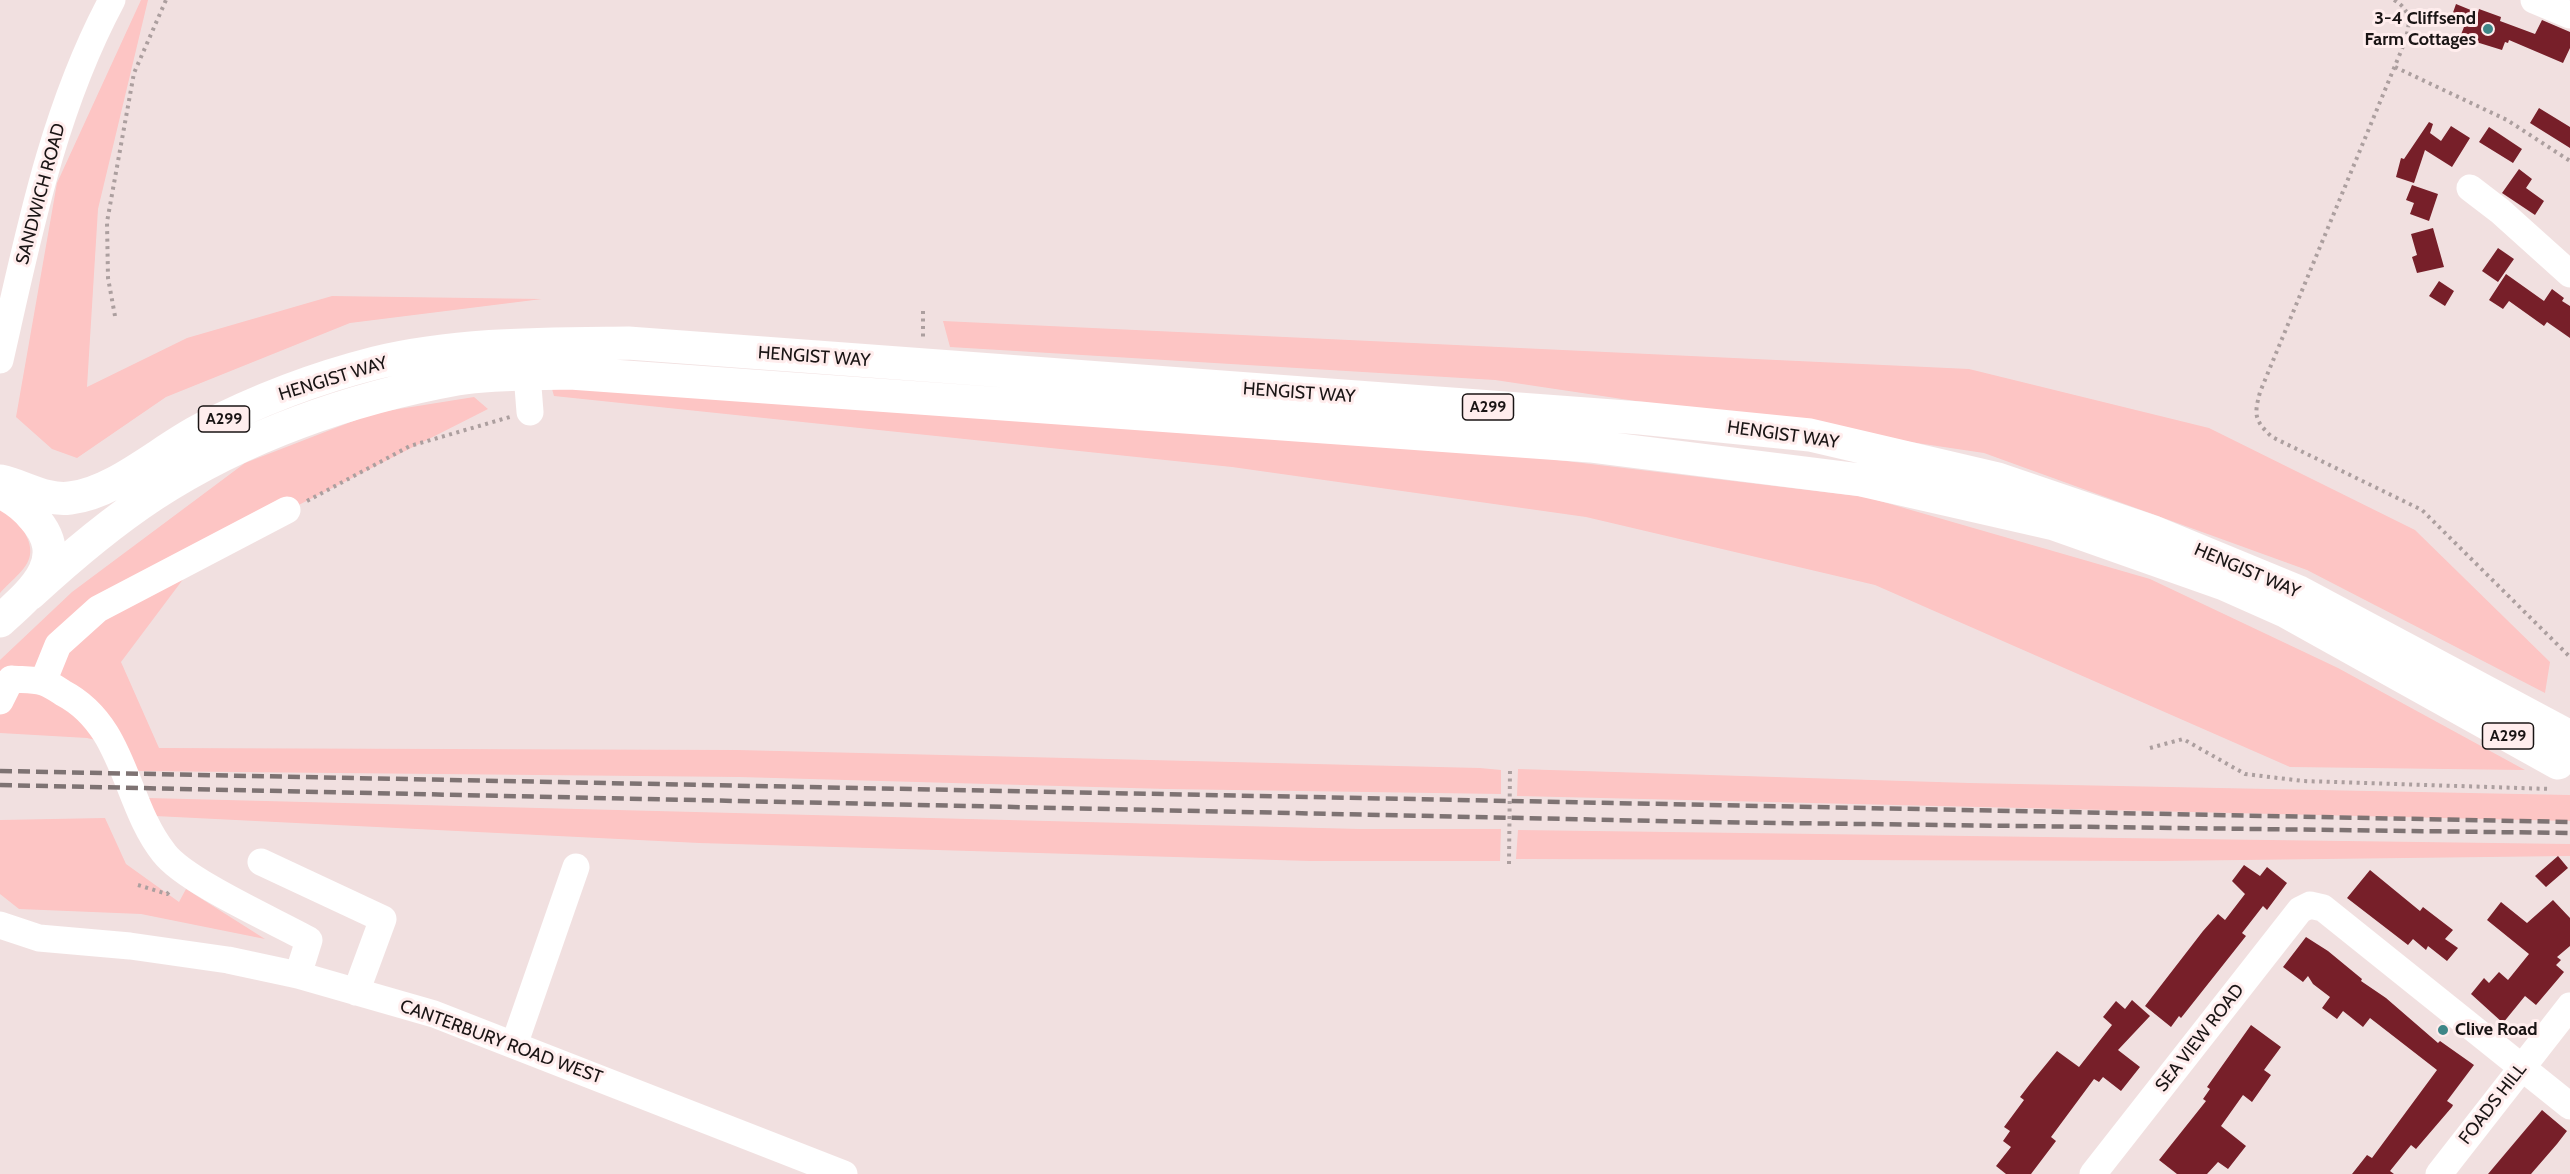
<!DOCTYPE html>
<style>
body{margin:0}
canvas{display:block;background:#f1e0e0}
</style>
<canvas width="2570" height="1174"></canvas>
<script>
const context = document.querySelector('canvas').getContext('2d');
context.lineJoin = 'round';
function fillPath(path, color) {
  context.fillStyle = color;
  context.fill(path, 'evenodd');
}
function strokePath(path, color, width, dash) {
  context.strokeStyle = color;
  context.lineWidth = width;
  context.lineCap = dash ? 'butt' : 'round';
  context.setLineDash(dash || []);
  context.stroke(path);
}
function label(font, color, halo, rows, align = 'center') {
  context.font = font + ' Cabin,sans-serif';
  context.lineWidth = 6;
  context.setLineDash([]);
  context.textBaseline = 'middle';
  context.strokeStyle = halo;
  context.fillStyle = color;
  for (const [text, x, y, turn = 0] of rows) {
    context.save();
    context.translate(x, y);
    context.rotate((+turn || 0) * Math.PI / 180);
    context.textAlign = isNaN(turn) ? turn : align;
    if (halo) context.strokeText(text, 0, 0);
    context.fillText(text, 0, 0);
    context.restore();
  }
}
const green = new Path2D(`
 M141,0H148L98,209L87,387L187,338L332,296L542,299L350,323L166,397L77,458L52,449L16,417L57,183Z
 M943,321L1969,369L2209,428L2415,530L2550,662L2545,693L2307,570L1984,453L1495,380L950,347Z
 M550,382L1549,459L1866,497L2150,579L2338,668L2525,770L2290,767L1875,585L1586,517L1232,467L554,396Z
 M474,397L488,409L202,554L121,662L159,748L737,750L1480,768L1501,770V794L1166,789L739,777L137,771L128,748L87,738L0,733V660L72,592L245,463L374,413Z
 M0,505C10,510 14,515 20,525C43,559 24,568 0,593Z
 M1518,769L1969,783L2570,795V821L1517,796Z
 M148,798L1360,829H1501L1500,861H1310L699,843L155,816Z
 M105,818L126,864L179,902L186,889L265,939L141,914L19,909L0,894V820Z
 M1518,830L2570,844V856L2160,861L1516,859Z`);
const building = new Path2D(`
 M2456,4L2478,13L2479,9L2501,17L2500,21L2535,34L2542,20L2570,32V48L2563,63L2509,40L2508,43L2505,42L2502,50L2460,37L2464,27L2450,21Z
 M2539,108L2570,127V148L2530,123Z
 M2429,122L2433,124L2430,133L2441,141L2451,126L2470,138L2452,167L2425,150L2414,183L2396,177L2401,158L2404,159Z
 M2489,127L2522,149L2513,163L2479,142Z
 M2519,169L2532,179L2526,188L2544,201L2535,215L2502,193Z
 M2412,185L2438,194L2429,221L2410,214L2414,203L2406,200Z
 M2433,228L2444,267L2417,273L2412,257L2417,255L2411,234Z
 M2498,248L2514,259L2498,282L2482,271Z
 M2506,274L2544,301L2552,289L2564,298L2562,301L2570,306V338L2547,322L2544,326L2509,301L2503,309L2489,300Z
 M2439,281L2454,291L2445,306L2429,296Z
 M2558,856L2568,868L2546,887L2535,876Z
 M2244,865L2260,876L2267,867L2287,883L2267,910L2263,906L2242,933L2246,936L2181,1018L2179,1016L2171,1027L2145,1006L2203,931L2218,914L2225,920L2245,894L2232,881Z
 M2370,870L2420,911L2423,907L2453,930L2445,939L2458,948L2447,961L2428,946L2426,950L2413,939L2408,945L2347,898Z
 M2553,900L2570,918V946L2557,957L2561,960L2556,965L2564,972L2536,1005L2525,996L2503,1023L2471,994L2484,978L2489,983L2499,972L2508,980L2529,954L2487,920L2501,902L2527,923Z
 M2306,937L2328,951L2362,979L2361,981L2386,998L2438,1043L2440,1041L2474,1065L2447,1101L2453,1105L2452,1107L2416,1149L2411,1145L2390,1171L2394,1174H2352L2367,1155L2372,1158L2437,1070L2370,1018L2363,1027L2343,1011L2337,1019L2322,1008L2330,997L2313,984L2308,976L2303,982L2283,967Z
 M2132,1000L2150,1016L2118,1050L2140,1067L2121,1091L2103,1077L2099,1082L2094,1079L2051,1137L2056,1141L2031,1174H2006L1996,1166L2011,1147L2003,1141L2010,1131L2004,1127L2024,1100L2020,1097L2030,1084L2057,1051L2079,1067L2112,1025L2103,1017L2116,1001L2125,1009Z
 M2251,1025L2281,1047L2264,1070L2271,1075L2252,1102L2243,1095L2221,1126L2246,1146L2228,1169L2218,1162L2207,1174H2177L2159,1160L2206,1101L2203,1099L2210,1089L2207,1087Z
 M2542,1110L2567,1131L2557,1144L2531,1174H2488Z`);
const path = new Path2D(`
 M2394,0C2413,11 2410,25 2404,44L2260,392C2254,415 2254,420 2272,437L2422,510L2570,657
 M2395,67L2507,120L2570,161
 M923,311V340
 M115,316L108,278L107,222L134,73L166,0
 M307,501L410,446L510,417
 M2150,748L2183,739L2245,774L2303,781L2551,789
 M1509,864L1510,769
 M138,885L167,894L172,889`);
const minor = new Path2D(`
 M2534,0L2570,15
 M2470,188L2500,211L2570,274
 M0,360C28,237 52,112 112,0
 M527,374L530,412
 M43,682L58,645L98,609L287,510
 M0,701L11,679C21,680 33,679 43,682C50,684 57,689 63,693C126,726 124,803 164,853C185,881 275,921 309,940L298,975
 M261,862L383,919L356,992
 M0,925L39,938L130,946L228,960L298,975L434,1014L844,1174
 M514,1045L576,867
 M2093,1174L2300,910L2310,905L2323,908L2570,1106
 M2439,1174L2570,1006`);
const highway = new Path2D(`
 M0,481C24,486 45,501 70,498C115,493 161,450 202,429C256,401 316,378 375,363C458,343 543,344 628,343L1640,418L1810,435L1998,479L2151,531L2299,592L2570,737
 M0,492C13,498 24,506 33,517C72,560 32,592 0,621
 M30,594C69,558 109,524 153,495C243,436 352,398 457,379C494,373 533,374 570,373L1590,446L1861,480L2054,524L2224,584L2287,612L2558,763`);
const rail = new Path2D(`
 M0,771L2570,822
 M0,785L1705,822L2570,833`);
const markers = [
 [2488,29,6,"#3e8687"],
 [2443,1030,6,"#3e8687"]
];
const shields = [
 [1488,407,51],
 [224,419,51],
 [2508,736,51]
];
const shieldNames = [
 ["A299",1488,407],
 ["A299",224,419],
 ["A299",2508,736]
];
const poiNames = [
 ["3-4 Cliffsend",2476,19],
 ["Farm Cottages",2476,40],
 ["Clive Road",2455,1030,"left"]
];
const streetNames = [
 ["SANDWICH ROAD",41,194,-75],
 ["HENGIST WAY",814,357,4],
 ["HENGIST WAY",333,379,-17],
 ["HENGIST WAY",1299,393,4],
 ["HENGIST WAY",1783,435,8],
 ["HENGIST WAY",2247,571,23],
 ["SEA VIEW ROAD",2200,1038,-52],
 ["CANTERBURY ROAD WEST",501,1042,20],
 ["FOADS HILL",2493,1104,-52]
];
fillPath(green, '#fdc5c4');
fillPath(building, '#771f29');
strokePath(path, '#ac9f9f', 4, [3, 4.5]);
strokePath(minor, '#fff', 27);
strokePath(highway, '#fff', 33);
strokePath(rail, '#7e7373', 4.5, [12, 6]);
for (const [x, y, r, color] of markers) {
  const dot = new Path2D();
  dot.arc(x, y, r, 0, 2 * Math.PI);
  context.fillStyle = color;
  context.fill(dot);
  strokePath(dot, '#ffeded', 2);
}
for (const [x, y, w] of shields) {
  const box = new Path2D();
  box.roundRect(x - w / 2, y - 13, w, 26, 4.5);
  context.fillStyle = '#ffeded';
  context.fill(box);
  strokePath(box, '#1a1515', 1.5);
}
label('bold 16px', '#1a1515', null, shieldNames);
label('bold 18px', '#1a1515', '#ffeded', poiNames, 'right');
label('18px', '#1a1515', '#ffeded', streetNames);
</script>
